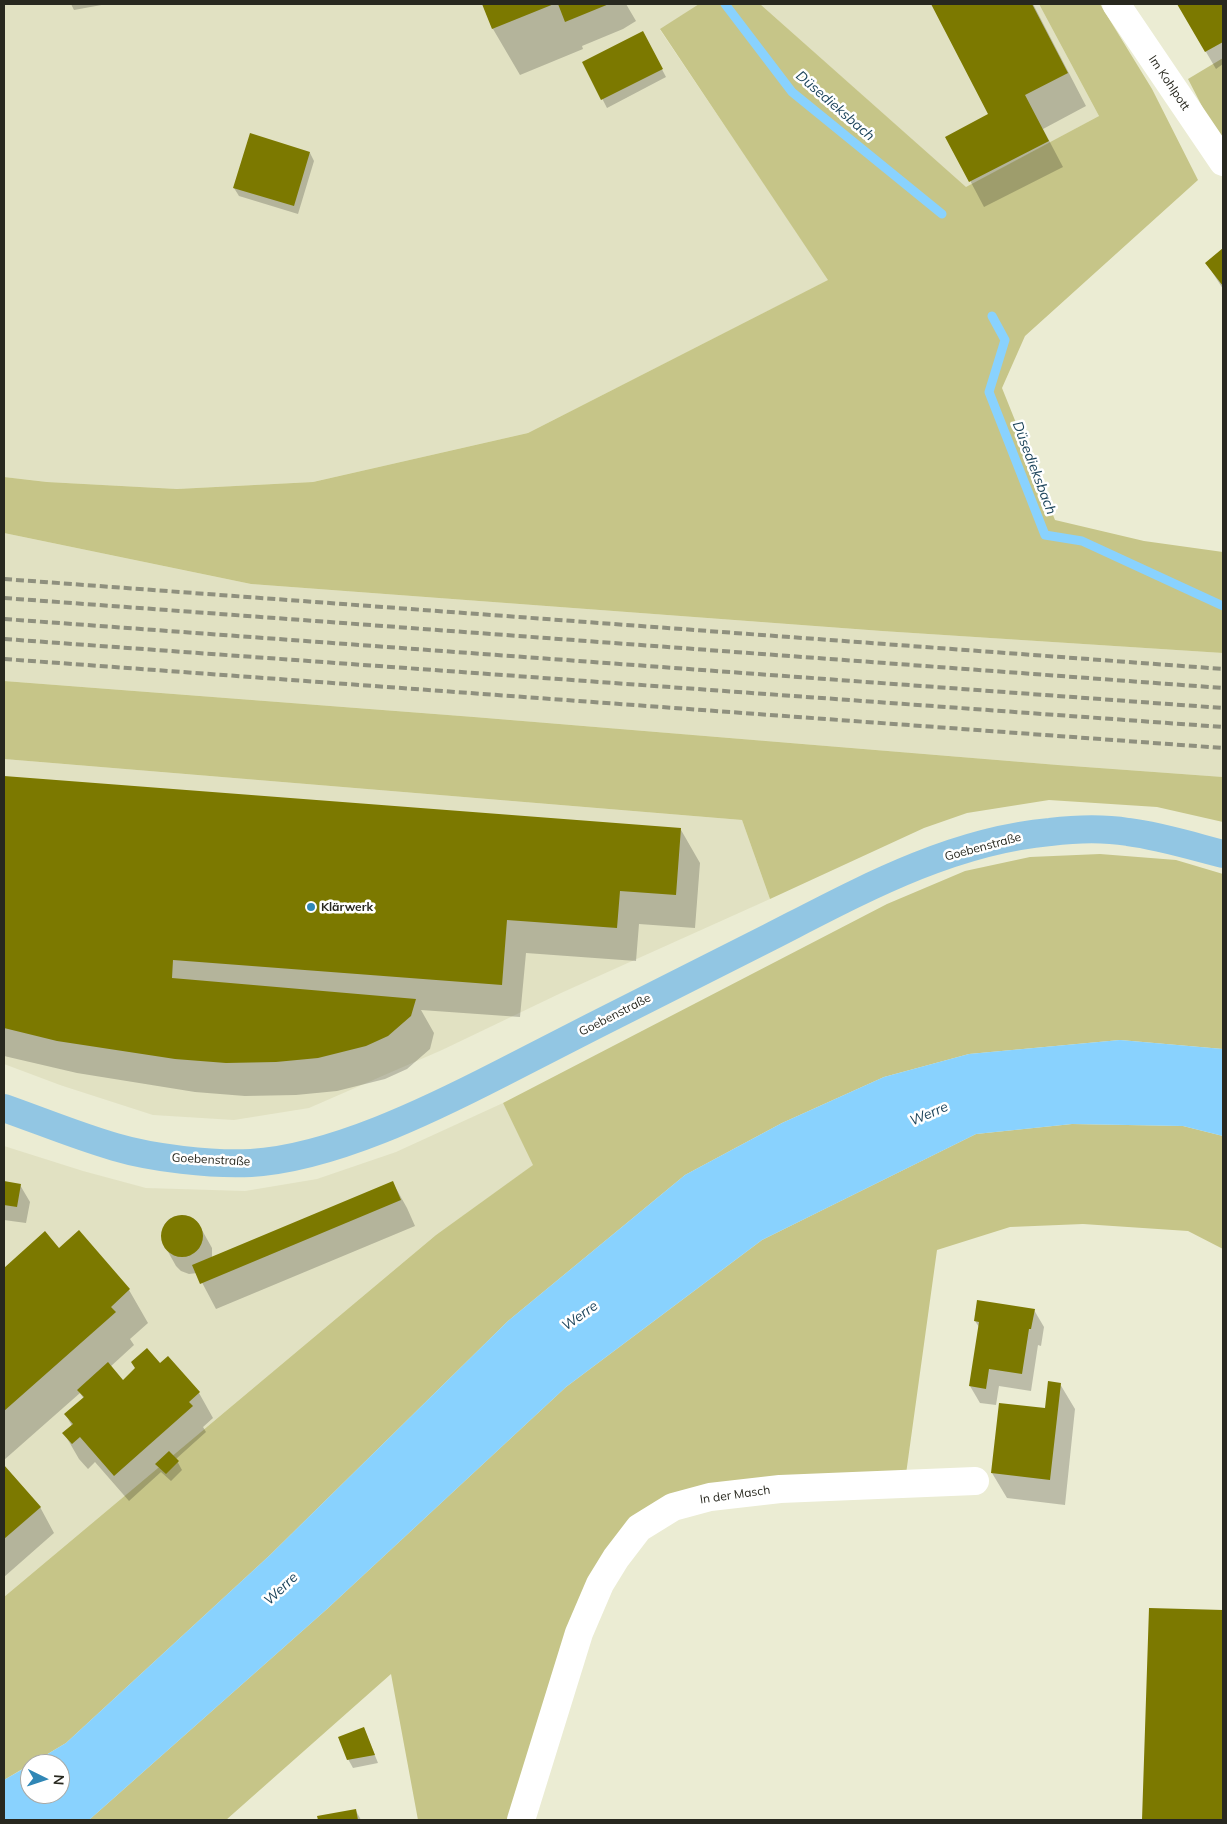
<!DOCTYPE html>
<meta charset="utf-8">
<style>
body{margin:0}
#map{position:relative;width:1227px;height:1824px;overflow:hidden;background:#ebecd3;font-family:Mulish,sans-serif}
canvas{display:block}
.frame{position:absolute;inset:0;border:5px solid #28281f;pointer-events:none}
.north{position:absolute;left:20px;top:1754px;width:50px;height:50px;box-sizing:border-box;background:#fff;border:1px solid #a9a9a5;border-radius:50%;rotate:94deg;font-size:14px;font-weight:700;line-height:20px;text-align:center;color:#28281f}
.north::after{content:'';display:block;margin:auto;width:18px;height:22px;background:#3087b6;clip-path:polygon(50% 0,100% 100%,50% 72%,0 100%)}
</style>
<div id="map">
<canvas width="1227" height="1824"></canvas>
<div class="frame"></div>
<div class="north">N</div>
</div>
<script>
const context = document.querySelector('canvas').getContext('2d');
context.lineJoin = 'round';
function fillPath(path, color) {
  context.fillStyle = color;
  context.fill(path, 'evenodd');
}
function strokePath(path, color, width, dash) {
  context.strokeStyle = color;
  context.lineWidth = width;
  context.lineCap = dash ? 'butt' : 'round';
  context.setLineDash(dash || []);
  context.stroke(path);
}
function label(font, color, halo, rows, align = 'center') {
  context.font = font + ' Mulish,sans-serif';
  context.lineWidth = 5;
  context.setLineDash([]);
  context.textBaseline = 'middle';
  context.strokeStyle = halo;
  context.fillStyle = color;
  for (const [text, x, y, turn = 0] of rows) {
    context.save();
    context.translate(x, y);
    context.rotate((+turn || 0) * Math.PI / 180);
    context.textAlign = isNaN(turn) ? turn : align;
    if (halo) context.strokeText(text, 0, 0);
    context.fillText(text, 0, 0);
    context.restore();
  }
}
const built = new Path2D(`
 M4,4H699L660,30L829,280L528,433L313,482L177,489L47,482L4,477Z
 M760,4H1039L1099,116L966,188Z
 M4,533L251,584L882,631L1223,653V777L1058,765L474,717L4,681Z
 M4,759L742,820L770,899L561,993L442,1050L309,1108L234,1120L153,1115L60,1085L4,1064Z
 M503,1103L534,1165L436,1235L4,1597V1146L83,1171L146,1188L245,1191L317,1179L396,1152Z`);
const green = new Path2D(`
 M699,4H760L966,187L1099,116L1039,4H1100L1152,89L1198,180L1025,336L1002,388L1055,520L1144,541L1223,552V653L882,631L251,584L4,533V477L47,482L177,489L313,482L528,433L828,280L660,29Z
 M1223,58V147L1188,79Z
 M4,681L474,717L1058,765L1223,777V822L1157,807L1049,800L967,813L924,828L770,899L742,820L4,759Z
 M1100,854L1176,860L1223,874V1049L1120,1040L969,1054L884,1077L782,1123L685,1175L508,1321L270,1555L66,1743L4,1780V1597L436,1235L533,1165L503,1103L887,904L965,871L1030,857Z
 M1072,1124L1183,1126L1223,1136V1249L1188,1231L1083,1224L1010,1227L937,1250L906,1474L640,1519L513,1820H418L391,1674L226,1820H89L327,1609L566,1387L762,1240L976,1134Z`);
const water = new Path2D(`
 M1120,1040L1223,1049V1136L1183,1126L1072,1124L976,1134L762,1240L566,1387L327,1609L89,1820H4V1780L30,1765V1794H60V1764H31L66,1743L270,1555L508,1321L685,1175L782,1123L884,1077L969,1054Z`);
const shadow = new Path2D(`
 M71,4H107L74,10Z
 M483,4H626L636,21L623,29L582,46L583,49L520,75L493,29Z
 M933,4H1033L1086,106L1043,129L1063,167L984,207L947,137L990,115Z
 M1178,4H1223V64L1216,69Z
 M647,41L666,77L607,108L584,63Z
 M310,153L314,161L298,214L239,196L234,188Z
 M1223,250V289L1207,264Z
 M4,778L681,830L700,863L695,928L639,924L636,961L526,953L520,1017L421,1010L434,1033L430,1049L407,1069L385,1079L337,1091L296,1095L245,1096L195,1092L77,1073L4,1056Z
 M4,1182L20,1185L30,1202L26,1223L4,1220Z
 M393,1183L407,1208L415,1226L216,1309L197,1273L189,1274L181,1271L176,1266L162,1241V1233L164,1225L169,1219L177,1216L185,1215L192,1218L198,1223L212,1248V1258Z
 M79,1232L129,1290L148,1323L130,1339L134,1345L110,1367L122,1381L160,1365L199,1393L213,1418L203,1427L206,1432L176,1459L182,1470L171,1481L161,1472L129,1501L95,1462L88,1469L79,1459L64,1433L72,1426L66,1415L84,1399L80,1393L4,1460V1269L45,1233L59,1249Z
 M1034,1310L1044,1327L1041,1346L1038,1345L1031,1391L999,1386L996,1405L980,1403L970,1386L979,1327L975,1321Z
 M1060,1384L1075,1409L1065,1505L1007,1498L992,1473L1046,1410Z
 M4,1466L40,1507L54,1533L4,1577Z
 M1150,1609L1223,1611V1820H1144Z
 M364,1728L378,1763L353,1768L348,1759Z
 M356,1811L361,1820H319V1817Z`);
const stream = new Path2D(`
 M725,4L792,92L942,214
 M992,316L1005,340L989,392L1045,535L1082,541L1223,606`);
const building = new Path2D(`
 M482,4H554L492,29Z
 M558,4H609L565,22Z
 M931,4H1032L1068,73L1025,95L1049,141L969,182L945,137L988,114Z
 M1177,4H1223V42L1205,52Z
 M643,31L663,69L601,100L582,62Z
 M250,133L310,152L294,206L233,188Z
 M1223,248V286L1205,263Z
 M4,776L681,828L676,895L620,891L617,928L507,920L502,985L173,960L172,978L416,999L411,1016L388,1036L366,1046L318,1058L276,1062L226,1063L175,1059L57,1041L4,1028Z
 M4,1181L21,1184L17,1207L4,1205Z
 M393,1181L401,1200L200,1284L192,1265Z
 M161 1236a21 21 0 1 1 42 0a21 21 0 1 1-42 0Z
 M79,1230L130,1289L111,1307L116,1312L4,1411V1268L45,1231L59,1248Z
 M977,1300L1035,1309L1031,1329H1029L1022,1374L989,1369L986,1389L969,1386L979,1322L974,1321Z
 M147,1348L160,1363L168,1356L200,1392L189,1402L193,1406L114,1476L80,1437L72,1444L62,1433L73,1424L64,1414L84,1397L77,1390L108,1362L123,1380L135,1368L131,1362Z
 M1048,1381L1061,1383L1050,1480L991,1473L999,1403L1045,1408Z
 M169,1451L179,1461L166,1474L155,1464Z
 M4,1465L41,1507L4,1539Z
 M1149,1608L1223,1610V1820H1142Z
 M364,1727L375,1755L347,1760L338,1737Z
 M356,1809L358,1820H318L317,1816Z`);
const minor = new Path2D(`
 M1116,4L1223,162
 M521,1820L579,1633L600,1584L616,1558L639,1528L673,1507L710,1497L780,1489L975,1481`);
const major = new Path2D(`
 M4,1108C41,1121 77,1136 115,1147C152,1158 212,1165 251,1163C332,1158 430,1110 502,1073C591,1027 680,982 770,937C858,892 949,841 1050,832C1075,829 1103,828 1128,832C1160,836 1192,846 1223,854`);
const rail = new Path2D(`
 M4,579L1223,669
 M4,598L1223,688
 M4,619L1223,708
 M4,639L1223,727
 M4,659L1223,748`);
const markers = [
 [311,907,5,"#3087b6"]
];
const streetNames = [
 ["Im Kohlpott",1169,83,56],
 ["Goebenstraße",983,847,-15],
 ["Goebenstraße",615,1015,-27],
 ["Goebenstraße",211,1160,3],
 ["In der Masch",735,1495,-8]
];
const poiNames = [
 ["Klärwerk",321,907]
];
const waterNames = [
 ["Düsedieksbach",835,106,41],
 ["Düsedieksbach",1034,468,69],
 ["Werre",929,1114,-23],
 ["Werre",580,1316,-35],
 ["Werre",281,1589,-43]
];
fillPath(built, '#e1e1c2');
fillPath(green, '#c6c588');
fillPath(water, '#89d2fe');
fillPath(shadow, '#0003');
strokePath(stream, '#89d2fe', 9);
fillPath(building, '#7c7900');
strokePath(minor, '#fff', 28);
strokePath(major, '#92c6e3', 28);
strokePath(rail, '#8f907e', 4, [8, 4]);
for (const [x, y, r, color] of markers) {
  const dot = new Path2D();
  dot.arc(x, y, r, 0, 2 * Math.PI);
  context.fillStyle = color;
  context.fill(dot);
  strokePath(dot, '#fff', 2);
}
label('12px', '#28281f', '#fff', streetNames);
label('bold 12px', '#28281f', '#fff', poiNames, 'left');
label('italic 14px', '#1c445b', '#fff', waterNames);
</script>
